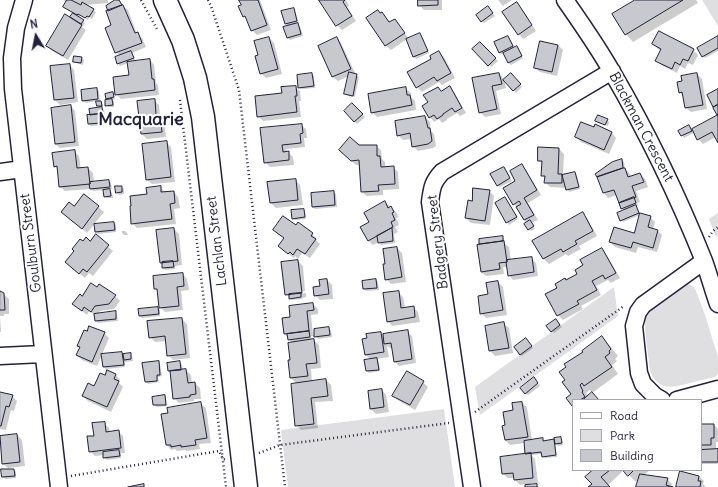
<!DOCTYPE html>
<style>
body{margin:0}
#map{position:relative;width:718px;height:487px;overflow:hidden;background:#fff;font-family:Delius,sans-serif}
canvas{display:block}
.legend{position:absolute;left:572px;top:399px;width:130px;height:72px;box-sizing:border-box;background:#fff;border:1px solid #a7a7b1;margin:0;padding:5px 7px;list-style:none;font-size:12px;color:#22223b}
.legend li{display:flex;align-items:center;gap:8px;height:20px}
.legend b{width:20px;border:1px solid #a7a7b1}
.north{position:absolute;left:16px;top:16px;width:40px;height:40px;-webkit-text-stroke:3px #fff;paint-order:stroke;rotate:350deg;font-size:11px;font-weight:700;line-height:16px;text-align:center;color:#22223b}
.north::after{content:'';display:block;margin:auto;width:14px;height:18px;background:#22223b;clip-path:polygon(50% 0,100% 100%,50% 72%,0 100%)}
</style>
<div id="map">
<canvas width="718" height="487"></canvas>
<ul class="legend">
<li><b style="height:5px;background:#fff"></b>Road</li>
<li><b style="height:11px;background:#dfdfe2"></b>Park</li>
<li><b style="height:11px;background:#c8c8cf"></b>Building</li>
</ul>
<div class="north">N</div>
</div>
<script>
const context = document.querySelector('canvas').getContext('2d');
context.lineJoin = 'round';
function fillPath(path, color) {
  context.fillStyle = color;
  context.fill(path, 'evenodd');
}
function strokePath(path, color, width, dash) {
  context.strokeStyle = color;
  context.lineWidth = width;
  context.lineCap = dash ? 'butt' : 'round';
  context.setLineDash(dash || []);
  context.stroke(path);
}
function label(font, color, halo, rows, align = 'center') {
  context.font = font + ' Delius,sans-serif';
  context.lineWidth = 4;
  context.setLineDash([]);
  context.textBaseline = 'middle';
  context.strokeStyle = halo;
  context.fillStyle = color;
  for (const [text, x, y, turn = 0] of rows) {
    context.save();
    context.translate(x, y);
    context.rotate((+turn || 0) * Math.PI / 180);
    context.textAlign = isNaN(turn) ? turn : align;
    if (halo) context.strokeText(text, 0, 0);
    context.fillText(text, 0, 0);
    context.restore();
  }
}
const green = new Path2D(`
 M702,0H718V26Z
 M718,213V235L716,237L709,219Z
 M688,284L694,287L696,291L705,315L718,357V374L715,377C706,379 698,381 690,383C672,388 658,391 650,371C649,358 643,327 646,317C648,313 651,310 654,307L683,286Z
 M614,287L618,316L480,415L475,387Z
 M444,409L455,487H288L281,430Z`);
const shadow = new Path2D(`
 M64,0H108V3L85,5L96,12L92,19L89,17L88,20L80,15L79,18L85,23L82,27L86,30L68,60L52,51L47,46L75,21L71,17L74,13Z
 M117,0H119L123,6L128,10L137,34L142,38L146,47L132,53L135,60L131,62L150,60L154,65L156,83L158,85L159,95L121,99L116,94L130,76L128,63L120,66L118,63L120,56L116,52L112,26Z
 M240,0H260L271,30L257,35L252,30L248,21L244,16Z
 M321,0H346L349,6L347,7L356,21L342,30L337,25Z
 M419,0H442V10H424L419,5Z
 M498,0H512L503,6Z
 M637,0H696L698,3L633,42L626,34Z
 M521,8L536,31L523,39L519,34Z
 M293,9L295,11L299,23H297L300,26L303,36L290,40L288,38L289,27L286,24L282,12Z
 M490,9L495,16L484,23L482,21Z
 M382,13L390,23L395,20L399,25L409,39L420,34L422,36L429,53L416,59L414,57L407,39L391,50L386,46L367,18Z
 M508,37L510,39L515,48L517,47L519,49L523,58L511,65L509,63L504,53L501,54L499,52Z
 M718,37V51L705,58L703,56Z
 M269,38L274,43L282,74L266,78L261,73L259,56Z
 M337,38L341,43L356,75L359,77L355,97L348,96L346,94L349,76L338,81L333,77L319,46Z
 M480,43L498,61L491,67L474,50Z
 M653,44L693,50L698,55L693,65L688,63L685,69L680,66L677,73L661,65L656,60L661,51L658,49Z
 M558,45L563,50L557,76L540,72L535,67Z
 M439,52L444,57L455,78L442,85L439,82L422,92L417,87L432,59Z
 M82,58L84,60L83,65L76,63L74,61Z
 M70,65L74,70L78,102L60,105L55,100Z
 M312,74L314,76L315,88L301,89L299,87Z
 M499,74L504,79L506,88L496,91L501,114L485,117L480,112L473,79Z
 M697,74L702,79L707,109L691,112L686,108L683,96L680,92Z
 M511,75L522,87L516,93L504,80Z
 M295,87L300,91L301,101H299L301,117L263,121L258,116L283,94Z
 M450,87L454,92L466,113L460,116L457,113L447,119V120L442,123L439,119L434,122L430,117L442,92Z
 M97,89L99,91L100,102L103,104V107L102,108L104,110L105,115H102L103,125L91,126L89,124L88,116L100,108L98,106L97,101L86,103L83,101Z
 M406,89L411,93V97L415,101L416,110L377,117L372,112Z
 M112,93L114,96L115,99L112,100L114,102V107H108L106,105L109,100L107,98Z
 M154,100L159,105L160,117L164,121L166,137L147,139L142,134L138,102Z
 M352,104L365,117L357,124L345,111Z
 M71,106L75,111L79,146L60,148L55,144Z
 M718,116V141L716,137L703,144L698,139L695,132L684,138L680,131L689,127L692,130Z
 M425,117L430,122L431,131L434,134L436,146L433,148L418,151L413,146L412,139L403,140L398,135Z
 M597,120H607L609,122L608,126L599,123Z
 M301,125L306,129L307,138H304L305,147L286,149L287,152H288L293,157L294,165L270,167L265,162Z
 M612,133L616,138L609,154L581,142L576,137Z
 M166,142L171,147L175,182L152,184L147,180Z
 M358,146H376L381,150L382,159L385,162V167H393L398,172L399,189L383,190V195L366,196L362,191L360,165H356L345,155Z
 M559,149L564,154L563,176L574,173L577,175L580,189L569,192L567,188L550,187L545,182L546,179L542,175L543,164L539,161Z
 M74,151L79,156L81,169L88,168L93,173L94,183L109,181L111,183L112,189H108L112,193L113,198H107L105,196L104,190L93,191L91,189L65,191L60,187L58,169L55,166Z
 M622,160L624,162L625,169L630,174L631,177L640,174L645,179L648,187L636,191L640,202L637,203L638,205L635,206L638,209L640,214L650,217L655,222L653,229L657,230L662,235L657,252L638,247L636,253L615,247L610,242L635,234L640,215L623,222L621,220L625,211L622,208L617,195L608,198L604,193L598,177Z
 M521,166L526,170L541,195L528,203L538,220L531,223L535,229L531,231L529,229L527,223L524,220L517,207L514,204L517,181Z
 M504,168L512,181L500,187L498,185Z
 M295,180L300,185L303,205L276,208L271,203Z
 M121,187L124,189V194L119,195L117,192Z
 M160,187L165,192H174L178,197L180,208L174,209L176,224L137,228L132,223L148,195Z
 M489,191L494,196L490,225L471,223L466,218L472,202Z
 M333,192L336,194L337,207L315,209L313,207Z
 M84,195L104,212L87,233L63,212L75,207Z
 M505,198L507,201L518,219L509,225L496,204Z
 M385,202L396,212L399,217L396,218L399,225L395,227L398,232L394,234L395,243L381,245L379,242L373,245L368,240L370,223Z
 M303,210L305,212L306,219L295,220L293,218Z
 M583,214L587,218L597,236L579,246L581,249L568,256L566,254L549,264L544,259L534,241Z
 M113,223L116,225V232L98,234L96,232Z
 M298,224L312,234L317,239L316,240L320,244L310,258L302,253L298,259L295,256L294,258L284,251L279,246L285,239L274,230L296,226Z
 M174,229L179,234L182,265L175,266V269L165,270L163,268V265L161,262Z
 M122,231H125L127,233L128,235H124L122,233Z
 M96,236L113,251L93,276L89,273L85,278L71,267Z
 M502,237L504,239L505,244L509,247L511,261L531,258L536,263L538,276L513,280L509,275L507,267H503L504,274L486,276L481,272L482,245L480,244Z
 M397,248L402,253L406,282L391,284L386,279V265Z
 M602,250L606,254L620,278L611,283L608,280L596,286L601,295L581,306L583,309L563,320L558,315V288L566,281L578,274L585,266Z
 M298,261L303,266L305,291L287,293V295L306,293V297L302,298L303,299L292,300L286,294Z
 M183,274L187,279L189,290L181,291L183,310L165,312L160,307L158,291L155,288Z
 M327,280L332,285L333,299L320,300L315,295Z
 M376,280L378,282L379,290L366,291L364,289Z
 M498,282L503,287L507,315L486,318L481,313L489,295Z
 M0,292L3,294L9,299V314H4V316H0L1,332H0Z
 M398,292L403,297L405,308L413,307L418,312L420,322L392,326L388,321Z
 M115,296L120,301L114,309L100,311L98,314L115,313L117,315L118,321L98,323L96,321V316L89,311L87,315L79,309L74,304L82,297Z
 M313,304L318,309V314L311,315L313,335L329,328L331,330L332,337L318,339L315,336H311L312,341L314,340L319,345L321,368L311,369L312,382L326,380L331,385L333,401L315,402L318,428L301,430L296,425L297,384L291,378V361L292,343L285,334L291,318Z
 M158,308L160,310V316L142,318L140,316Z
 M182,319L187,324L190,358L173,360L168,355L167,341L155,342L150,337Z
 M558,322L562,327L554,333L552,331Z
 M504,324L509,328L513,353L495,356L490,351L486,327Z
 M407,332L412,336L416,363L399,366L394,361L393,348H390L387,346L389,357L376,359L379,362L380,371L369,373L367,371L371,360L366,355L363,340L381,333L384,335Z
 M104,333L109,338L97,366L82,360L77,355L80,348L78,345Z
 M602,338L609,345L618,356L615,359L617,361L612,365L618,374L592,393L590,390L586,393L589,396L598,400H573V406L567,398L572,395L566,380L584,352Z
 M528,341L533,348L522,356L520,354Z
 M122,353L124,355L130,354L132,356L133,361L125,362V367L106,369L104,367Z
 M158,362L160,364L162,376L158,377L159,382L148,384L146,382Z
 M180,362L182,365L183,370H186L191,375L192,384L195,383L200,388L201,399H194V401L179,403L174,398L171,374L169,371Z
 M116,375L120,380L119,383L123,387L111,412L88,401L83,396L94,388L105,377Z
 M536,381L540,386L528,395L525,393Z
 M423,382L428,387L415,410L398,400L394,396Z
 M382,390L386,395L389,412L376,414L371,409L369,392Z
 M0,393L12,396L17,401L14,411L11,410L6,430L0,429Z
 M164,396L166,399L167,406L157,407L154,405V398Z
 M522,403L527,407L532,441L542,439L544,441L553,440L556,443L560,438L562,440L563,445L558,446L555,443L557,457L545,458L543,456L542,454L531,455L535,459L538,483H531V485H537L539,487H526V484L520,485L515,480V478H508L503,474L527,455L525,443L510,445L505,440L507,426L514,411L513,404Z
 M201,404L206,408L211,443L199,444L200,449L187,451L185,450L177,451L175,449L171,450L167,445Z
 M104,423L109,428L110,432L118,431L123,436L125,453H121V458L107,460L104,458V455L95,456L90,451L95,436Z
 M701,425H714L718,429V442H716V450H718V464H701Z
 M17,435L22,440L25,466L9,468V469L3,464Z
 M14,470L16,472V478L5,479L3,477Z
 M595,470H650L644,475L667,479L672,484L671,487H637L639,479L636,482L624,470L608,485L609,487H590L593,484Z
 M699,476L704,481L703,484L706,487H677Z`);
const building = new Path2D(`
 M67,0H71L81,5L82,2L94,9L89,17L87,16L85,18L78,14L77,15L63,7Z
 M115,0H119L122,5L108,11L106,6Z
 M239,0H258L267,25L251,31L245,16L243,17L238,6L241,5Z
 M319,0H345L343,2L352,16L336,26Z
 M418,0H438V5L418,6Z
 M635,0H683L625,35L612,14Z
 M517,2L532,25L518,35L502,12Z
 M123,5L135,33L138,32L142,43L115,53L105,28L111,25L106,11Z
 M488,6L493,13L481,22L476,15Z
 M294,8L297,21L285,24L281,11Z
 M378,10L380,13L382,12L389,22L395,19L405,33L385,46L366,18Z
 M73,13L84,20L81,24L70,17Z
 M65,14L82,25L63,56L46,46Z
 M298,23L301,34L287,38L283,27Z
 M659,31L694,49L688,61L683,59L680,65L675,62L672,69L655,61L661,49L652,44Z
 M420,33L428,51L413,57L406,39Z
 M508,36L513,46L499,53L494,42Z
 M718,36V48L702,57L697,48Z
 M269,37L278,69L260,74L255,56L258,55L254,41Z
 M337,37L351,69L332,77L318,46Z
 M540,41L558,45L552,72L534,68Z
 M480,42L496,58L488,66L472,49Z
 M517,46L522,56L508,63L503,53Z
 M131,51L134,58L117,64L115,57Z
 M439,51L451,73L437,81L434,77L416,88L407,72L431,59L430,56Z
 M74,56L82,57L81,63L73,62Z
 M150,59L152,79H154L155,90L115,95L113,77L129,75L127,62Z
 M70,64L74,98L54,100L50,66Z
 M349,72L357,74L353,96L344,94Z
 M312,73L314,86L298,88L297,75Z
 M499,73L502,84L492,86L497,109L479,113L472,78Z
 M511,73L521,84L513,91L503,80Z
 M697,73L703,105L685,108L682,92L679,93L677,82L682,81L681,76Z
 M296,86L297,96H295L297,112L257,117L255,96L282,93L281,87Z
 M450,86L462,108L455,112L452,108L443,114V115L437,119L434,115L429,118L422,106L428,102L423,95L438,87L441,91Z
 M406,87L407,95H410L412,105L371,113L368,94Z
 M97,88L98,99L82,101L81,90Z
 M718,89V104L713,107L707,95Z
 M113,92L114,97L106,99L105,94Z
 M112,99L113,105L105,106V100Z
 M155,99L156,115H160L162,132L141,134L137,101Z
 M96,101H101L102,106H97Z
 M352,103L363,114L354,122L344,111Z
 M71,105L75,142L55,144L51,108Z
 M718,105V115H717L713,108Z
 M102,107L103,113L90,115L89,109Z
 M100,114L101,123L88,124L87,115Z
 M598,115L608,119L605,125L595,121Z
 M718,115V143L712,132L697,140L692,129Z
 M425,116L428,128H430L432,141L428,144L412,147L410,133L397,136L395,121Z
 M581,122L594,127L595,124L612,132L604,150L575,137Z
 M302,124L303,133L300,134L301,143L282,145L283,152L289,151V160L264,163L260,128Z
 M689,125L692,131L681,136L678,131Z
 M350,137L359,145H377V156H380L381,167L394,166L395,184L378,185L379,191L361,192L359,160L351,161L339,150Z
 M167,141L171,177L146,180L142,144Z
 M538,147L559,148L558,174H562V183H544L545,176H541L542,161H538Z
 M75,150L77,168L88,167L90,184L59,187L57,166L54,167L52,153Z
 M622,159L623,168L597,177L595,174L612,162Z
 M522,164L537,190L524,198L534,215L524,220L516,207L521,204L519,201L513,205L503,188L515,181L510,171Z
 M504,167L510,178L497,186L490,174Z
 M623,168H625L628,177L640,173L644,182L632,186L636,197L619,203L614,190L603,193L597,177Z
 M575,172L579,187L566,190L562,175Z
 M296,179L298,200L270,203L267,182Z
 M109,180L110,187L90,189L89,184H90V182Z
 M115,186H122V192L116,193Z
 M161,186V192L174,191L175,203L170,204L172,219L131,224L130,206H131L130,196L147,194L146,188Z
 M473,188L490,190L485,221L465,218L468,200L472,201Z
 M110,189L111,196L104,197L103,190Z
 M334,191L335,205L312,207L311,193Z
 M84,194L99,206L82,229L61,212L69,202L74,206Z
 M505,197L517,217L506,223L495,203Z
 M634,197L636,203L621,209L619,203Z
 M385,201L388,208L391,206L394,212L392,213L395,220L391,222L393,227L368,241L360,227L369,222L364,213Z
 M636,205L639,213L620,221L617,213Z
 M304,209L305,217L292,219L291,210Z
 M583,212L593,231L575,241L577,244L563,252L561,249L543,259L532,241Z
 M640,213L651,216L648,227L658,230L653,248L633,242L631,248L609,242L614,227L634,233Z
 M283,216L296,225L298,222L313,233L311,236L316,239L305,254L297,249L293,255L290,252L288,254L278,246L284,238L273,230Z
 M530,220L534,226L528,230L524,224Z
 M114,222L115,230L95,232L94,224Z
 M174,228L178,261L160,263L156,230Z
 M392,228L393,241L378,243L377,236Z
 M96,234L109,245L87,272L83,269L79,274L65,262L74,251L72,249L80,239L83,241L86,237L90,241Z
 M503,236V241L479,244V239Z
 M504,241L507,262L499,263L500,269L481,272L477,245Z
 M397,247L402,277L385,280L383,264H385L383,249Z
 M602,248L616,273L605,279L603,275L592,281L597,290L577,301L579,304L557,316L545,294L557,288L555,284L565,278L566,280L577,274L575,270L583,265L580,260Z
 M532,257L534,272L508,276L506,262H507V260Z
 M298,260L302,293L285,295L281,262Z
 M173,261L174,267L162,268V262Z
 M183,273L184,286L177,287L179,306L159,308L157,289H154L153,276Z
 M327,279L329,294L314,296L313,287L320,286L319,280Z
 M376,279L377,288L363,289L362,281Z
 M498,281L503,310L480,314L478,296L488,294L486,283Z
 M91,283L97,287L99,284L116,295L109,304L95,306L91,312L84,307L82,311L72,304L80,294L82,296Z
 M0,291L4,293L5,310H0Z
 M399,291L401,308L414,306L415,317L387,322L383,293Z
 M301,293V297L289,299V294Z
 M313,303L314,310L307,311L309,331L284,334L282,318L290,317L289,306Z
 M158,307L159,314L139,316L138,309Z
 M116,311V319L95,321L94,314Z
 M182,318L186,354L167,356L165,336L149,338L147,321Z
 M556,319L560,325L551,332L546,326Z
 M504,322L509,348L489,351L485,326Z
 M89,326L105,332L92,362L76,355L80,347L77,346L84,330L87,331Z
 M329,327L330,335L314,337V329Z
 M408,330L412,359L394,362L391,343L384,344L383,334Z
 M309,331L310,337L288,340L287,334Z
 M381,332L384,352L365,355L362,339L367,338L366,334Z
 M602,336L611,349L609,351L610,353L605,357L612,367L584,386L582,383L580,385L583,391L582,392L585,397L580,400H573V405L572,406L566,398L571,394L562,382L565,380L559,372L566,367L564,364L583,352L582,351Z
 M526,338L532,346L520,355L514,347Z
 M314,339L317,363L306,364L308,376L290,378L288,360H290L288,343Z
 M122,352L124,365L103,367L101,354Z
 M131,353V359L124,360L123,354Z
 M377,358L379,370L366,371L364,360Z
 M159,361L160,375H157V381L145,382L142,363Z
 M180,361L181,370L168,371L167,363Z
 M186,369L188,383L195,382L196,394L190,395V397L173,399L170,371Z
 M107,370L116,374L114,379L119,381L107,407L82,396L88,383L94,386L100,373L105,375Z
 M407,371L424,381L410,405L392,396Z
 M534,377L538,383L525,394L520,388Z
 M326,379L328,396L311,398L314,424L295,426L291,384Z
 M382,389L384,407L370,409L368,391Z
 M0,392L13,395L9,407L6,406L1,426H0Z
 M592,392L599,400H583Z
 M165,395L166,405H153L152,397Z
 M201,402L207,438L195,440L196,445L181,447V445L171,447V445H166L161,414L168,413L167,408Z
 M522,402L528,437L505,440L502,426L505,425L503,412L513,410L512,403Z
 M105,422L106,432L119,430L121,448L89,452L87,436H94L92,423Z
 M701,424H714V438H711V445H701Z
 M17,434L20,462L2,464L0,436Z
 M561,437L562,443L555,444L554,438Z
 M543,438V441L554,439L556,455L542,457L541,452L525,454L524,441Z
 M718,449V462H701V450Z
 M119,450L120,456L103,458V452Z
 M531,453L533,478L514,480L513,473L502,474L500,457Z
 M1,469H14L15,476L2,477Z
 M593,470H610L601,477L610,487H588L592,484L585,477Z
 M623,470H634L628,476Z
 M680,471L699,476L698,481H701L700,487H676Z
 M640,474L668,478L666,485L673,487H636Z
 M144,484V487H128Z
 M537,484V487H525V485Z`);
const path = new Path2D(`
 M141,0L158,31
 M208,0L211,6L239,90L285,487
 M180,100L226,487
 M709,237L713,231L718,227
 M475,412L624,306
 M259,453L280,445L449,423
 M71,476L219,451L223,459L226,460`);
const street = new Path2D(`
 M24,0L16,28L12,58L13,89L59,487
 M565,0C581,23 598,47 612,72C647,132 678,196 704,261C709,275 713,290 718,304
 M0,172L22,169
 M0,356L43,354
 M662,400L655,396L643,384L639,373L634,326L638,312L643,305L704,261
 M677,400L718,389
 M472,487L430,202C432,188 432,183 442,172L612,71`);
const secondary = new Path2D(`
 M165,0L183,40L195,78L203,117L246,487`);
const streetNames = [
 ["Blackman Crescent",641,127,62],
 ["Lachlan Street",217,241,-97],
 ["Badgery Street",438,242,-97],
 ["Goulburn Street",31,243,-97]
];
const districtNames = [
 ["Macquarie",141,120]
];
fillPath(green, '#dfdfe2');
fillPath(shadow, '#0003');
fillPath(building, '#c8c8cf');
strokePath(building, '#22223b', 1);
strokePath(street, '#22223b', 19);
strokePath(secondary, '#22223b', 25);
strokePath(path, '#22223b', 2.5, [1, 3]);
strokePath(street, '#fff', 16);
strokePath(secondary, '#fff', 22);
label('14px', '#22223b', '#fff', streetNames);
label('bold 18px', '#22223b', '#fff', districtNames);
</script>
